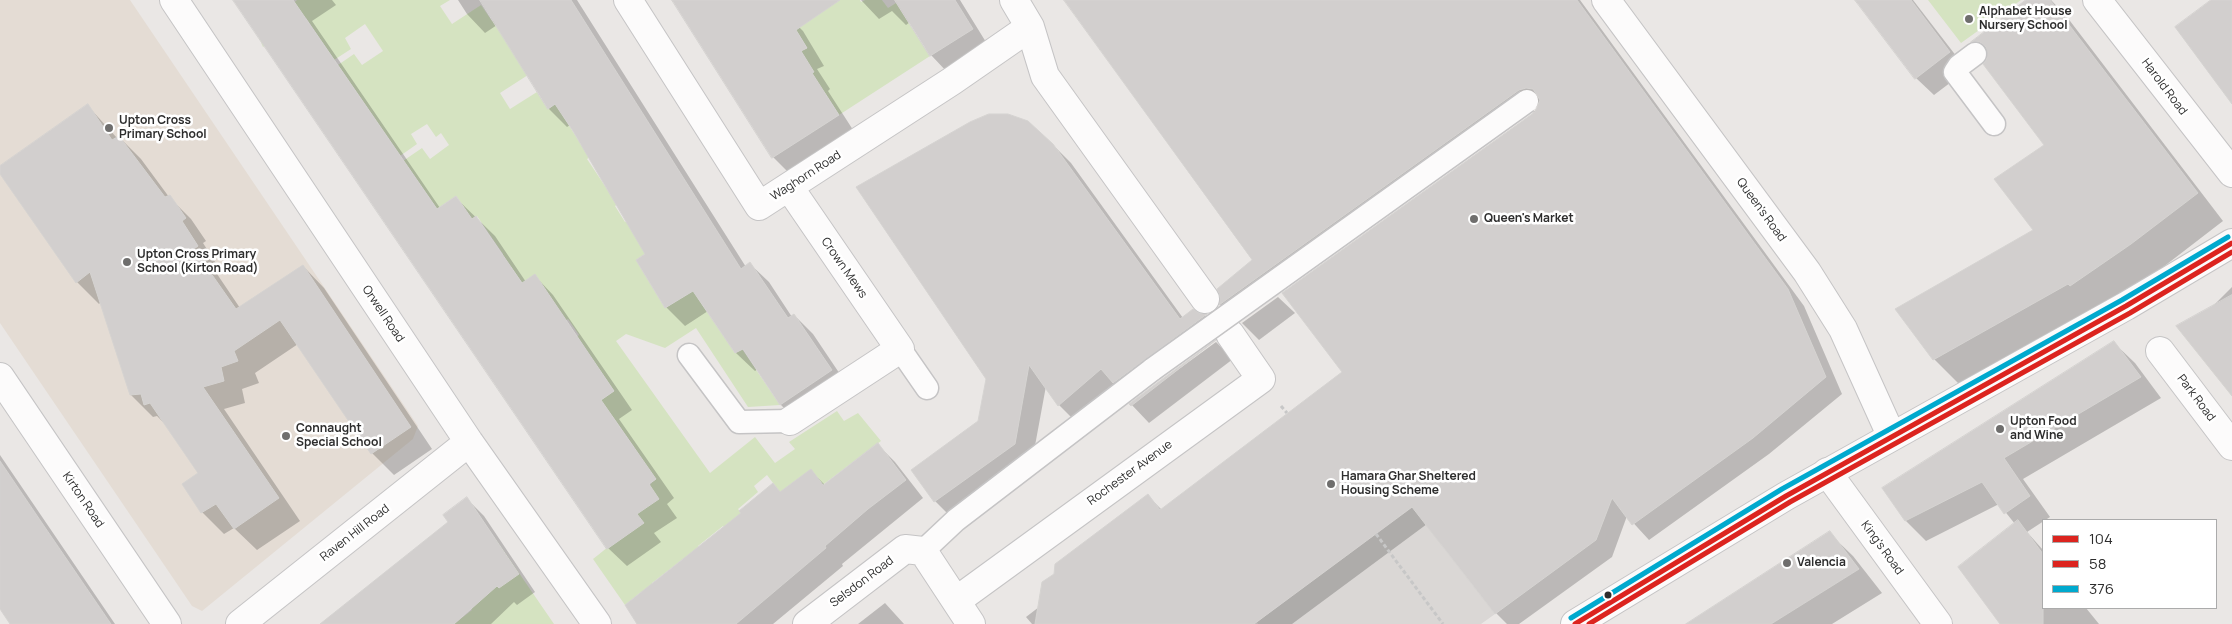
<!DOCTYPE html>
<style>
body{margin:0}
#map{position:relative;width:2232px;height:624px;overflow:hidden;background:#eae7e5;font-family:Manrope,sans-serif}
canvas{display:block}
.legend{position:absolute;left:2042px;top:519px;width:175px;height:90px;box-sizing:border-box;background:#fff;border:1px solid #ababab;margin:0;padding:6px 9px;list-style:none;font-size:15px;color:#2d2d2d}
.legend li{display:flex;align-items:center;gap:10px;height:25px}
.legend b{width:25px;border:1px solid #ababab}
</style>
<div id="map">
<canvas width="2232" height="624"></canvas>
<ul class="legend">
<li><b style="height:6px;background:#dc241f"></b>104</li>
<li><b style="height:6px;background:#dc241f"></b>58</li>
<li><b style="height:6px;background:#00a9ce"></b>376</li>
</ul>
</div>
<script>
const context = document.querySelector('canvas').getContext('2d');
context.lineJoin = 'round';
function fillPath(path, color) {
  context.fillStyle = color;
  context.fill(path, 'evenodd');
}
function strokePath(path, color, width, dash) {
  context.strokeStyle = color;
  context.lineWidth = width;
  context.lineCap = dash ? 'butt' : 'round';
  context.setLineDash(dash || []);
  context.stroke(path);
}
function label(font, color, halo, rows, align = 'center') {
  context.font = font + ' Manrope,sans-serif';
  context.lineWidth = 5;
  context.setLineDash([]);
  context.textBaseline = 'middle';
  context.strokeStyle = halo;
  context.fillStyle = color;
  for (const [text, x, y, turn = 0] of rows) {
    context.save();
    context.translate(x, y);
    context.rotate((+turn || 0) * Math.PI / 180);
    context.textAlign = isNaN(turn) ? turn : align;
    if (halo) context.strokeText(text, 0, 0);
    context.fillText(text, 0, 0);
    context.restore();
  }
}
const education = new Path2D(`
 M0,0H130L418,426L413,439L202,611L192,606L0,323Z`);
const green = new Path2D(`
 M297,0H450L440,6L452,24L481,5L492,21L521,2L556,57L500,93L510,109L537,92L548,109L577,91L563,116L582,146L610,144L587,159L613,198L639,190L615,206L625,222L634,217L669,238L636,260L665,308L737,262L698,298L735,353L742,349L780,405L748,407L696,328L665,348L626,334L616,341L710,473L755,437L775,463L795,449L789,442L837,411L844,421L858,413L881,441L792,508L767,475L754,486L758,492L738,509L762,540L745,553L723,526L698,546L700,549L685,561L683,559L652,583L674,611L663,620L641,592L625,605L593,559C609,547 627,530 637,513C644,501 644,488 656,479L604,468L634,447L613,417L595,404L614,391L606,379L564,346L579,335L568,319L562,323L522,283L511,267L482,287L474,275L503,254L477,216L452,232L464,207L456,196L437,209L403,161L422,148L430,159L449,145L441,133L436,137L427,124L411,134L417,144L400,156L338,65L354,54L362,65L383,51L365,24L345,38L351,49L334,60L306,18L263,47L258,35Z
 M840,0H860L861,2L865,0H882L888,8L896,3L930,56L839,115L825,93L816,98L801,51L807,48L798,33L789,29Z
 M1928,0H2021L1961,43Z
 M495,538L554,624H454L472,610L445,576Z`);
const plaza = new Path2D(`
 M1417,504L1434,527L1443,547L1495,614L1481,624H1258L1257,622Z`);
const shadow = new Path2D(`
 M234,0H332L336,5L312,21L440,208L456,198L495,236L526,282L535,276L553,295L632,410L619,419L674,498L667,504L677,518L654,533L661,542L627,566L608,548Z
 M458,0H577L746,267L750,264L769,282L792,317L794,315L813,334L850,389L799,423L781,405L758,369L755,371L736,353L708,311L685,326L666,307L637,261L647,255L570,125L567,127L548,108L497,25L485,33L467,14Z
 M674,0H779L794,22L803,31L824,66L817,69L830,89L828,91L855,133L790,174L773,157Z
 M861,0H960L989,47L948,73L931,55L910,22L906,25L892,11L879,19Z
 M1065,0H1580L1804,306L1842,394L1769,454L1649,540L1627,516L1612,557L1519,624H1507L1496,613L1427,524L1292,624H1032L1026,617L1039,607L1055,575L1148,496L1162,510L1343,372L1539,105L1236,321L1220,305L1222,297L1254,261Z
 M1857,0H1913L1967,70L1934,95L1916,78Z
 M2028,0H2051L2067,17L2223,221L2158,271L2097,312L1960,385L1934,359L2034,230L2046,145L1988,57L1973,42Z
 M88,106L117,138L119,137L141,159L169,197L191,219L206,241L203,243L219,268L215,271L240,308L303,266L324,288L432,449L394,475L372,453L298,344L255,373L259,383L242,389L245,403L224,409L300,521L257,550L234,528L224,534L202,512L199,474L168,427L157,416L153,417L131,395L101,302L99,304L77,282L0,172V168Z
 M1053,145L1071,163L1183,318L1199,315L1206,316L1223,332L1131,400L1076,422L1059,405L1046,386L1032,462L952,518L935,501L980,422Z
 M2232,287V396L2212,307Z
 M1278,297L1295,313L1259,340L1242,323Z
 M1216,342L1233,359L1149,423L1131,404Z
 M2114,343L2135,363L2161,398L2023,479L2050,517L2027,532L2043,550V608H2086L2099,624H2002L2015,524L1999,504L1926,541L1906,521L1884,489Z
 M878,445L895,462L923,498L842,564L843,566L773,624H639L742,513L773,484L781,493L811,471L825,485Z
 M0,455L115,624H12L0,607Z
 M467,499L484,516L535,592L517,605L514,602L491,624H322L450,522Z
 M1829,533L1853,556L1882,593L1832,624H1688Z
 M885,603L904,624H858Z`);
const building = new Path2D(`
 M233,0H293L437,209L456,196L472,219L476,216L522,283L535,274L614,391L601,400L656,479L649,484L659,499L637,514L644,523L607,549Z
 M480,0H571L741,269L750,262L788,318L794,314L832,370L780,405L743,349L735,353L693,291L665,308L636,260L645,254L573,131L555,104L548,109Z
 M672,0H840L796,30L807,48L801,51L814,72L812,73L839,115L772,158Z
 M895,0H955L973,29L930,56Z
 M1064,0H1577L1788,289L1826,377L1753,438L1632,525L1612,498L1596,540L1495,614L1412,507L1254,624H1035L1042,582L1054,574L1055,564L1148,494L1160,510L1342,372L1282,293L1535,112L1540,100L1533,89L1526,88L1519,90L1219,305L1220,297L1217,289L1252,260Z
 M1855,0H1911L1950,52L1915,79Z
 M2026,0H2050L2198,193L2131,244L2070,286L2068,284L1933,360L1895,309L2033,230L1994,179L2044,145L1983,64L1987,59L1986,47L1980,42H1971Z
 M2211,0H2232V104L2175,27Z
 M88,104L112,140L119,136L165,197L170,195L186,218L182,221L198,246L194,249L236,309L303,265L411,427L371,454L280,320L234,351L238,361L221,367L224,381L203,387L279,498L234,529L216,504L201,513L182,484L198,473L150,403L144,405L141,394L130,395L90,272L76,283L0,174V166Z
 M989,114H1008L1028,121L1053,144L1180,319L1193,309L1199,313L1207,314L1113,383L1101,369L1058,406L1029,365L1015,444L934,502L911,470L978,421L986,379L856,187L970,122Z
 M2232,295V396L2176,326Z
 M1216,340L1131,406L1129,404L1161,380Z
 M2114,341L2141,377L2004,458L2030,496L2004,514L1982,482L1905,521L1882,488Z
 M878,443L906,480L868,509L825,546L826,548L736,624H637L625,605L741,513L739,511L773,483L780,492L811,469L823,485Z
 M0,461L42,523L111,624H10L0,609Z
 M467,497L519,574L499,588L497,586L454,624H320L448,522L443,515Z
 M2018,520L2043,554V624H2000L1958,567Z
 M1830,531L1859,569L1771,624H1686Z`);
const path = new Path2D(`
 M1281,406L1287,413
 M1376,534L1443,624`);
const service = new Path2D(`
 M1975,54L1959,66L1955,72L1994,124
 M900,349L927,388
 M689,355L739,422L790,421
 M923,551L956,520L1153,369`);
const minor = new Path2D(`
 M174,0L469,442L597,624
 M628,0L759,206L952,81L1030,27
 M1014,0L1030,27L1045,76L1205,299
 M1606,0L1807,272L1843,329L1891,435
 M2097,0L2232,173
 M789,187L900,349L790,421
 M2160,351L2232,446
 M0,377L167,624
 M1827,472L1938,624
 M956,601L1261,379L1230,334
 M240,624L469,442
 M807,624L905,549L923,551L971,624`);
const secondary = new Path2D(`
 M1575,624L1786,496L2126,306L2232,243`);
const serviceBridge = new Path2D(`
 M1153,369L1527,101`);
const bus1 = new Path2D(`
 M1575,624L1786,496L2126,306L2232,243`);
const bus2 = new Path2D(`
 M1589,624L1790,502L2130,313L2232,252`);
const bus3 = new Path2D(`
 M1571,618L1782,489L2122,300L2228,237`);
const markers = [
 [1969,19,5,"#6f6e6d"],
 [109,128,5,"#6f6e6d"],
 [1474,219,5,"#6f6e6d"],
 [127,262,5,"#6f6e6d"],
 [2000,429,5,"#6f6e6d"],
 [286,436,5,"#6f6e6d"],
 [1331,484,5,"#6f6e6d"],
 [1787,563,5,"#6f6e6d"],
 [1608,595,4.5,"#2d2d2d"]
];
const poiNames = [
 ["Alphabet House",1979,12],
 ["Nursery School",1979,26],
 ["Upton Cross",119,121],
 ["Primary School",119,135],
 ["Queen's Market",1484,219],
 ["Upton Cross Primary",137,255],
 ["School (Kirton Road)",137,269],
 ["Upton Food",2010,422],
 ["and Wine",2010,436],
 ["Connaught",296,429],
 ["Special School",296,443],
 ["Hamara Ghar Sheltered",1341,477],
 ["Housing Scheme",1341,491],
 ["Valencia",1797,563]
];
const streetNames = [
 ["Harold Road",2164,87,53],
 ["Waghorn Road",806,176,-33],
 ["Queen's Road",1761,210,54],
 ["Crown Mews",844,268,55],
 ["Orwell Road",383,314,56],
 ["Park Road",2196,398,53],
 ["Rochester Avenue",1130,473,-36],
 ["Kirton Road",83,500,56],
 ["Raven Hill Road",355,533,-38],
 ["King's Road",1882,548,54],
 ["Selsdon Road",862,582,-37]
];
fillPath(education, '#e4dcd4');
fillPath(green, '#d5e3c1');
fillPath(plaza, '#dad7d5');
fillPath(shadow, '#0003');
fillPath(building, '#d2cfce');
strokePath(building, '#d5d3d1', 1);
strokePath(service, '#c5c4c5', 25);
strokePath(minor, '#c5c4c5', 30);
strokePath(secondary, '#c5c4c5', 30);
strokePath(path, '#c7c7c7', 3, [4, 2.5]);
strokePath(service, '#fcfbfb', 22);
strokePath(minor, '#fcfbfb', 28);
strokePath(secondary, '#fcfbfb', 28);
strokePath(serviceBridge, '#c5c4c5', 25, []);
strokePath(serviceBridge, '#fcfbfb', 22);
strokePath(bus1, '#dc241f', 5);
strokePath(bus2, '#dc241f', 5);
strokePath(bus3, '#00a9ce', 5);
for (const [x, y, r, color] of markers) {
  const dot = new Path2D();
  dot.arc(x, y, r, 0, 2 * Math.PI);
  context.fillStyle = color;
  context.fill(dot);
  strokePath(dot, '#fff', 2);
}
label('bold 12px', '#2d2d2d', '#fff', poiNames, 'left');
label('12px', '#2d2d2d', '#fff', streetNames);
</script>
